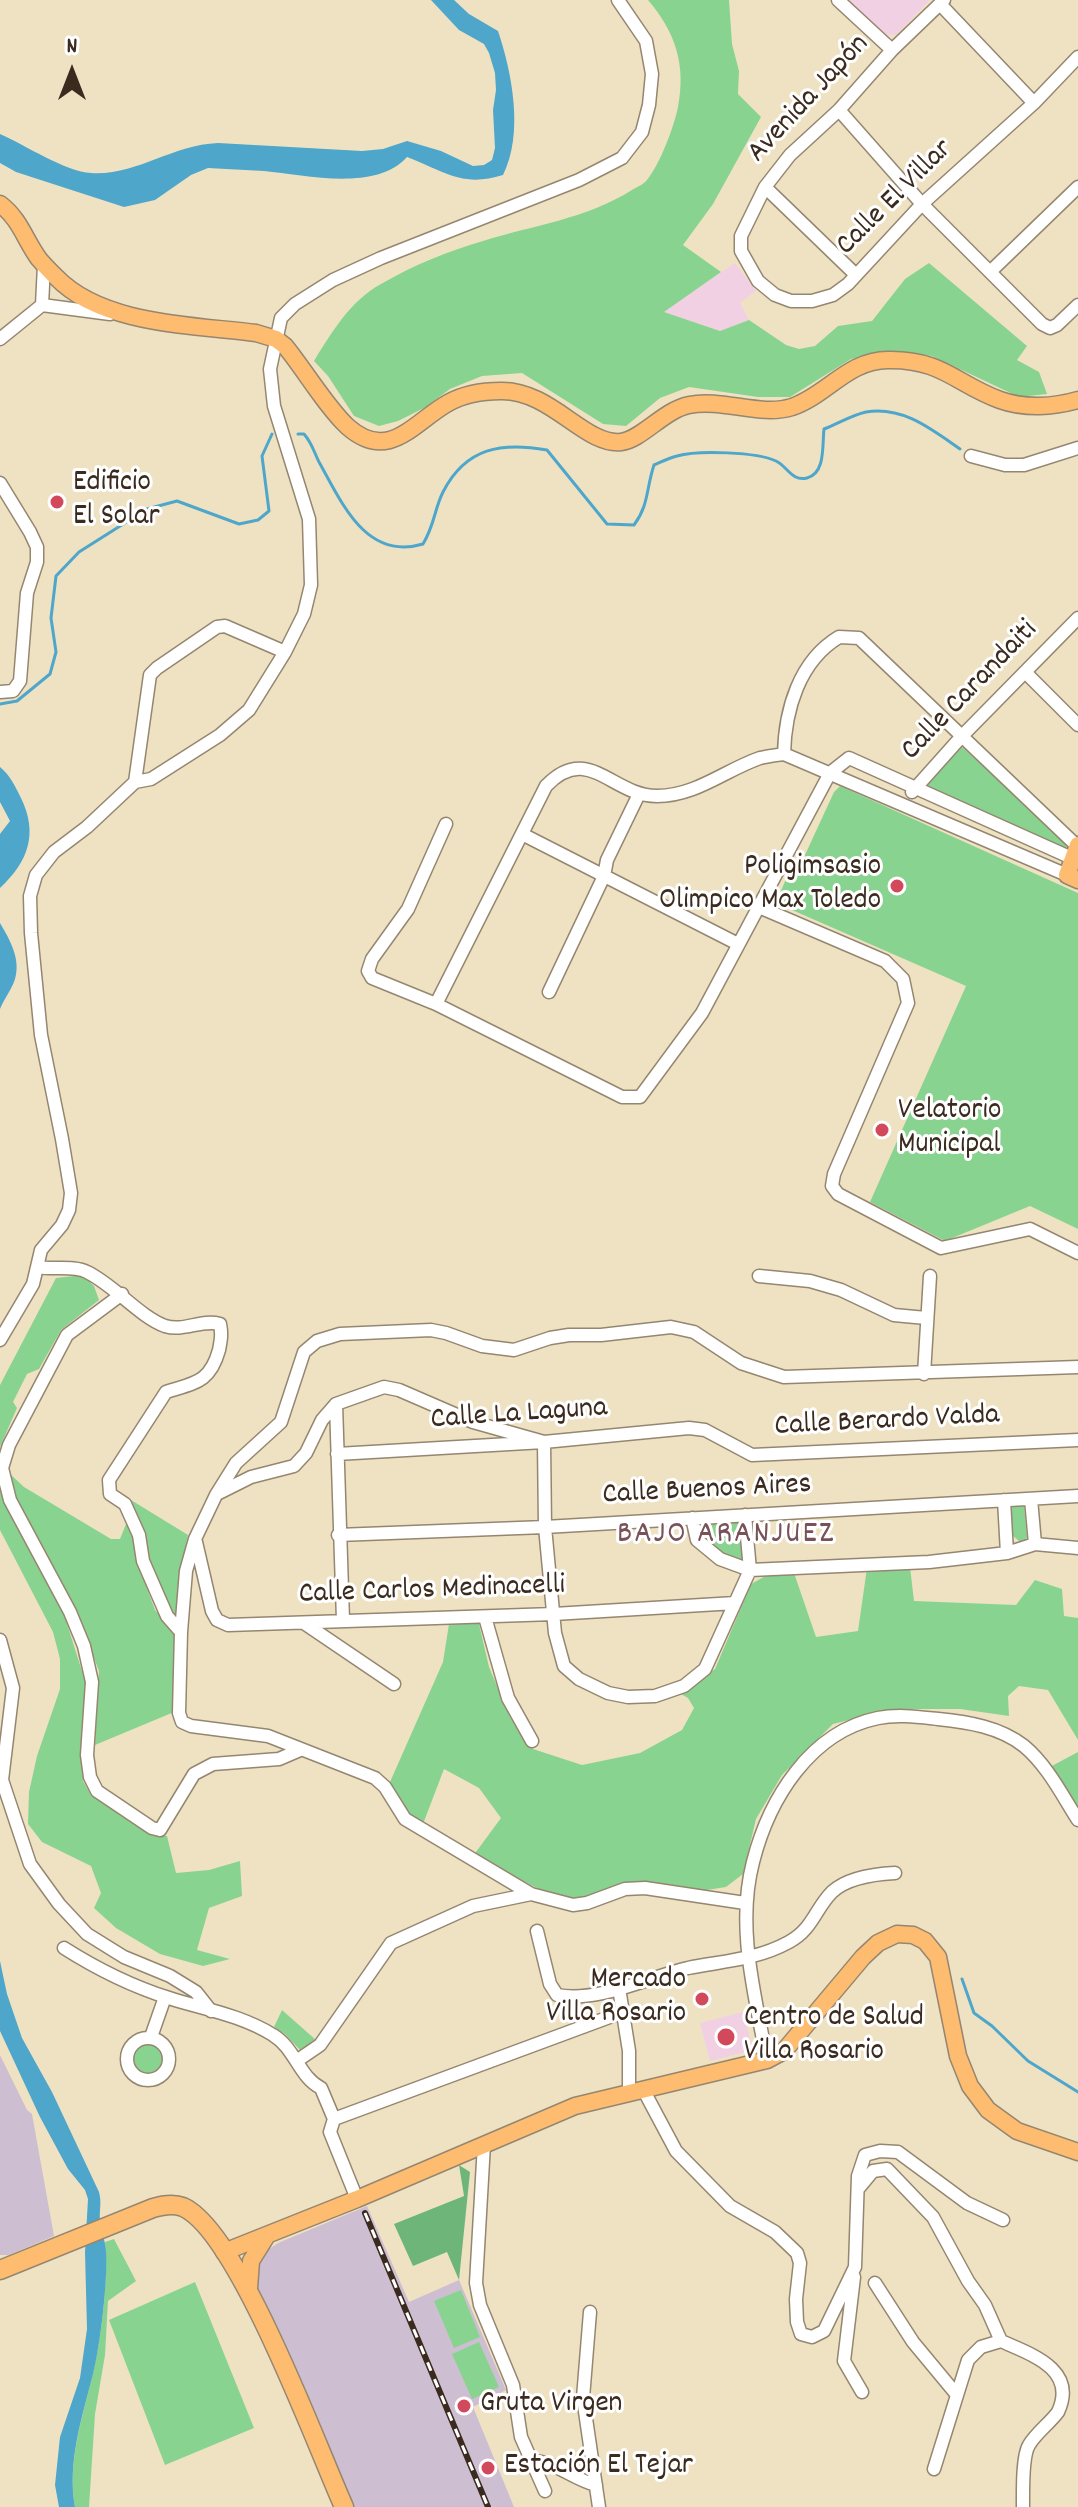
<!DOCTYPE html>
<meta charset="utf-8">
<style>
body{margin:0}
#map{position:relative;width:1078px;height:2507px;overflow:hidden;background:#efe2c3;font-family:Dekko,sans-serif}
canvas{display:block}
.north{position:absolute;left:32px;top:32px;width:80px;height:80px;-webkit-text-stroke:6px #fff;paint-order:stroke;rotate:0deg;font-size:22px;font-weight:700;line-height:32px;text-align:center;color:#3b2a1e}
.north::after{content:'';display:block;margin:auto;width:28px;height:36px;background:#3b2a1e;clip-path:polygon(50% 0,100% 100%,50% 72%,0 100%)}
</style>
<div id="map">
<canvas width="1078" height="2507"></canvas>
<div class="north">N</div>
</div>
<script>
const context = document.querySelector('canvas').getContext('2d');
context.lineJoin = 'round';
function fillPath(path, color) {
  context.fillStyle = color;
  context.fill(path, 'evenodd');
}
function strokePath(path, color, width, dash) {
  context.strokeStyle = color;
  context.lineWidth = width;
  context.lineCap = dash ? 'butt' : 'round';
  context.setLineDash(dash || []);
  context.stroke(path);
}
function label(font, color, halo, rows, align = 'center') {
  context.font = font + ' Dekko,sans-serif';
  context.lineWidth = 6;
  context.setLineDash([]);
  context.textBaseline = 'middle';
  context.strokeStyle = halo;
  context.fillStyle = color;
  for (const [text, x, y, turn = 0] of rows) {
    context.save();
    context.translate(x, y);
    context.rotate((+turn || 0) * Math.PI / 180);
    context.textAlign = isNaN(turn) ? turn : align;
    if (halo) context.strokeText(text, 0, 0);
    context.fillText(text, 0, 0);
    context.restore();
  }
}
const built = new Path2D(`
 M848,0H930L896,35H887Z
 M735,263L756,291L740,303L749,320L720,331L663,312Z
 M743,2012L753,2050L710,2061L700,2023Z`);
const industrial = new Path2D(`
 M0,2055L27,2110L32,2114L54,2236L9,2255H0Z
 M367,2206L409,2302L459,2280L506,2390L473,2407L514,2507H352L255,2288L258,2263L266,2251L278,2243Z`);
const green = new Path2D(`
 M648,0H729L732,44L739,71L738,94L761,117L713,204L683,245L721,272L664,312L720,331L749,320L786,345L799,349L815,346L838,326L872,321L905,279L929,263L1027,346L1017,360L1039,372L1047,394L1019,397L932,356L887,351L851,359L790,397H758L689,387L660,398L626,426L603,424L522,373L482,376L450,389L424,408L398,421L379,426L354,416L328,376L314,361C332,332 350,301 381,284C412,266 448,251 483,241C534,225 586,219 632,190C637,187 644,184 647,180C660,164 674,127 678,107C686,65 676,33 648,0Z
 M962,747L1063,839L1068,850L929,788L927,783Z
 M840,786L1078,893V1229L1030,1206L945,1241L870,1202L966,986L776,903L786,879L799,868L834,792Z
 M83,1275L94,1286L99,1300L61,1330L39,1369L27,1374L13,1402L17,1408L0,1447V1385L56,1278Z
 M8,1472L24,1487L111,1539H120L128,1519L139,1567L155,1610L175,1633L174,1712L95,1745L99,1671L75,1608L17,1500Z
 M0,1480L6,1507L64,1614L85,1681L83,1781L91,1795L153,1834L167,1836L176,1873L209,1870L240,1861L242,1896L209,1908L197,1950L230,1959L203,1966L160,1954L116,1928L94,1908L101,1893L91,1866L42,1842L28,1824L29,1792L37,1756L60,1689V1659L53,1632L0,1530Z
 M131,1500L188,1535L179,1579L176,1615L160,1600L147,1560V1546Z
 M1014,1503L1024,1506L1027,1537L1025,1541H1019L1012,1535L1009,1507Z
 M741,1521L746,1564C723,1555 701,1549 698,1523Z
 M910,1567L914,1601L1016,1605L1035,1580L1062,1589L1064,1616L1078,1618V1740L1048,1690L1019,1686L1008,1696L1009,1716L960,1709H893L833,1724L782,1775L756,1819L743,1874L726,1887L694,1892L618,1886L579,1899L555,1897L473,1856L501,1818L479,1788L444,1769L423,1824L403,1810L390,1782L443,1662L449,1624H479L489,1667L510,1717L533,1749L582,1765L640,1753L682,1730L694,1708L688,1698L674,1690L686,1687L715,1669L751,1584L769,1574L794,1573L816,1637L858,1631L867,1568Z
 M1078,1752V1809L1048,1768Z
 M282,2010L316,2040L301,2051L285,2034L274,2027Z
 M131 2059a17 17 0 1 1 34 0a17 17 0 1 1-34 0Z
 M114,2239L136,2281L108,2301L105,2355L95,2414L89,2507H75C67,2460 83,2417 93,2373C101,2339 109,2277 105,2242Z
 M195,2282L254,2428L165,2465L109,2320Z
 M461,2290L480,2337L454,2348L434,2301Z
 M479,2342L499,2387L472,2399L452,2354Z`);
const forest = new Path2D(`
 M459,2165L470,2172L459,2280L447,2252L413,2266L394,2224L464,2196Z`);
const water = new Path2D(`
 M431,0H454L469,14L498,31C512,73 524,133 503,175C462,188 444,171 407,157C376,192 305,175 264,171C245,170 226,169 208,168L191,175L155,200L124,207L16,172L0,163V134C25,145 66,172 91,173C136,176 171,145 218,143L362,151L383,149L407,141L441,151L473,166L484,165L492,160L495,148L493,110L496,90L495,73L489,53L484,44L459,30Z
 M0,767C10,775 15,786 21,798C38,833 29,861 0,888V834L10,821L0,802Z
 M0,923C10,940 21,959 15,979C12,989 4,999 0,1009Z
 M0,1961L7,1994L22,2038L52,2092L99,2192C102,2203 99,2211 100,2222C101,2232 106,2242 106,2252C108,2282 100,2346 93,2374C82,2418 67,2462 75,2507H59L55,2485L60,2437L80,2378L87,2329L85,2252L88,2199L85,2190L68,2169L40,2117L0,2031Z`);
const stream = new Path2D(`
 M298,434H304C312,443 314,452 319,462C342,503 366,561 423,544C435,524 434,510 443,492C466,447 502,442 547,450L607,524L634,525C649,505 646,489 654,465C661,462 669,458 677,456C698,450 757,452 776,461C787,466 792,482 807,478C826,473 822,445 824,429C837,424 852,415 866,412C903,406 931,429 960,449
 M0,704L17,701L50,674L56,652L51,618L56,576L79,552L147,509L177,501L239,524L258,520L269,511L262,456L272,434
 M962,1979L974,2013L992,2026L1028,2061L1078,2092`);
const minor = new Path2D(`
 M838,0L892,50
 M944,0L892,50L839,110L790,155L765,187L741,236V251L758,281L775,295L791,301H812L833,295L848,284L922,204L1034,103L1078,57
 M940,4L1034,103
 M839,110L922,204L1042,324L1050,328L1057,325L1078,305
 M765,187L856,275
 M991,271L1078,187
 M42,305L110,314
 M0,339L42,305L44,265
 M971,456L1005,465H1024L1078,448
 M0,483L30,532L37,547V562L27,593L20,681L13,691L0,692
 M1026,673L1078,725
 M784,754C785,710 799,661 839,637L859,638L1077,846
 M135,782L150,675L157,668L217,627L225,626L285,652
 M912,792L962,736L1078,618
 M446,824L408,909L372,959L368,971L372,978L436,1004L622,1097H640L702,1013L830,773L849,758L1074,859
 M522,834L738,944
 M759,907L885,961L903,979L908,1003L834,1174L832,1186L838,1194L941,1248L1030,1229L1078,1253
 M549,992L604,876L607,860L639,794
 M436,1004L546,786C588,742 612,796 657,796C696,796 725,770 760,758C768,756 777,755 784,754L1067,875
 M38,1267C53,1270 74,1265 87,1272C114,1285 140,1317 165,1326C184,1332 201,1319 220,1324C222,1334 221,1340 219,1350C210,1383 194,1383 166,1392L109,1480L110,1494L125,1504L139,1535L143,1561L167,1616L181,1632
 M759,1276L810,1281L841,1290L894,1315L926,1318
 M122,1294L67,1335L9,1445L2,1468L10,1500L70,1612L84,1646L92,1682L87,1755L90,1777L97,1791L152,1828L160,1830L194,1774L213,1764L279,1759L300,1750
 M0,1340L33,1284L41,1250L62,1225L69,1210L71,1193L62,1139L41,1035L31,933L30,896L36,875L54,852L87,827L135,782L151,779L220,735L249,710L285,652L304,614L311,585L309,519L274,406L270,369L281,318L295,304L333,280L381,258L579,180L622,158L642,132L649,105L652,74L646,41L618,0
 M924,1374L930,1276
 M337,1454L544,1442L689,1428L705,1430L752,1455L1078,1440
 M219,1493L251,1477L294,1466L306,1453L322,1420L336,1404
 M1031,1499L1035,1544
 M1004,1500L1007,1553
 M692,1518L697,1540L720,1559L750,1570L929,1562L1007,1553L1035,1544L1078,1548
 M338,1535L545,1527L1078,1496
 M196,1542L212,1611L217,1620L228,1625L554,1614L735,1603
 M485,1617L508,1698L532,1741
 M343,1620L336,1404L384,1387L399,1390L473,1422L544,1442L545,1527L555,1633L564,1666L579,1679L608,1693L628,1697L655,1696L684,1686L705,1669L750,1570L745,1515
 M304,1623L394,1684
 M0,1640L13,1688L2,1780L30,1864L59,1904L87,1934L124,1957L170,1976L196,1992L211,2011
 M745,1903L645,1888L625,1889L587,1903L573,1905L531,1894L405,1819L385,1787L375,1778L268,1736L191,1726L182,1722L179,1713L181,1632L186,1571L195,1539L216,1495L236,1463L281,1422L304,1352L317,1341L340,1334L431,1330L446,1333L482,1346L514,1350L550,1338L569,1335H601L671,1327L694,1332L741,1363L784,1377L1078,1367
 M537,1931L550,1984L557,1995C598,2003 648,1977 688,1968C723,1961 756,1960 789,1942C813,1929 815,1909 832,1892C848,1877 875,1874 895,1873
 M64,1948C97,1969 131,1986 169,1998C203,2009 241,2015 273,2035C295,2048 299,2077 321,2088L334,2119L330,2132L357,2199
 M619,1988L629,2051V2094
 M151,2037L165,1997
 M127 2059a21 21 0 1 1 42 0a21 21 0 1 1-42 0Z
 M298,2060L320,2045L391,1943L473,1906L531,1894
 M767,2060C755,1995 736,1927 753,1862C769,1799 810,1732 878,1718C898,1714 919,1717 938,1719C968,1722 1000,1727 1024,1746C1047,1765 1062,1795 1078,1820
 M644,2091L676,2151L730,2206L775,2232L797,2253L800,2263L796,2299L797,2322L801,2334L812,2337L824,2331L855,2267L858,2176L865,2155L880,2151L898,2152L967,2203L1003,2220
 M334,2119L623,2012
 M484,2144L476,2283L480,2305L513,2385L521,2437L545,2491
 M858,2189L873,2171L887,2169L933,2217L968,2281L985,2305L1001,2341C1030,2354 1078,2369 1058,2412C1049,2424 1036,2433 1029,2445C1022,2456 1023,2494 1023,2507
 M854,2277L844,2361L862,2392
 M875,2283L913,2342L957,2395
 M590,2312L583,2398L599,2507
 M531,2461C556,2461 572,2479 596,2485
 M934,2469L968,2360L981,2347L1001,2341`);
const major = new Path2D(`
 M0,204C20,219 25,240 39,259C44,265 50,271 56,277C102,325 193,325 256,333L276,339L285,346C304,369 327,408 348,427C389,463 414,422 448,403C464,394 483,391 501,391C551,390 585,446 621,442C641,440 664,410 689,405C722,398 760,417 792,407C827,395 848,360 888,360C942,359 956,384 1000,400C1025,409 1054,407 1078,400
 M1078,845L1067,875L1078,880
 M224,2252L357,2199L575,2106L767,2060L784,2051L863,1957L878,1943L897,1934L913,1935L925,1941L938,1957L958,2056L970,2086L988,2110L1017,2131L1078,2152
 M249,2288L251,2261L266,2237`);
const highway = new Path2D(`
 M0,2270L153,2208C163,2205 173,2203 183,2207C238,2231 317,2447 344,2507`);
const rail = new Path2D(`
 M365,2213L488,2507`);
const markers = [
 [57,502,8,"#d1495b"],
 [897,886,8,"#d1495b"],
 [882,1130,8,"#d1495b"],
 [702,1999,8,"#d1495b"],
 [726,2037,10,"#d1495b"],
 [464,2406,8,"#d1495b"],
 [488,2468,8,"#d1495b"]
];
const streetNames = [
 ["Avenida Japón",810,100,-47],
 ["Calle El Villar",896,199,-45],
 ["Calle Carandaiti",971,692,-46],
 ["Calle La Laguna",519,1416,-4],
 ["Calle Berardo Valda",887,1423,-3],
 ["Calle Buenos Aires",707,1492,-3],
 ["Calle Carlos Medinacelli",432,1592,-2]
];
const poiNames = [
 ["Edificio",73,485],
 ["El Solar",73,519],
 ["Poligimsasio",881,869,"right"],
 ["Olimpico Max Toledo",881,903,"right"],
 ["Velatorio",898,1113],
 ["Municipal",898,1147],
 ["Mercado",686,1982,"right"],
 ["Villa Rosario",686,2016,"right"],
 ["Centro de Salud",744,2020],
 ["Villa Rosario",744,2054],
 ["Gruta Virgen",480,2406],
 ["Estación El Tejar",504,2468]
];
const neighbourhoodNames = [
 ["BAJO ARANJUEZ",726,1537]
];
fillPath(built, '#f1d0e4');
fillPath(industrial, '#cebed1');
fillPath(green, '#89d390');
fillPath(forest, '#6eb57a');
fillPath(water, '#4ea6cb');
strokePath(stream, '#4ea6cb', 3);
strokePath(minor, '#958670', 15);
strokePath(major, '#958670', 19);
strokePath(highway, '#958670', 21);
strokePath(minor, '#fff', 12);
strokePath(major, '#fdbc6f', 16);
strokePath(highway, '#fdbc6f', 18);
strokePath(rail, '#3b2a1e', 6);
strokePath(rail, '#fff', 3, [9]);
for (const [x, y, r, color] of markers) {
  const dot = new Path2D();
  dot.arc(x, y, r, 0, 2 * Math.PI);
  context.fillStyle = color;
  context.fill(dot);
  strokePath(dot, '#fff', 3);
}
label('30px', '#3b2a1e', '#fff', streetNames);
label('30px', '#3b2a1e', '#fff', poiNames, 'left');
context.letterSpacing = '2px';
label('32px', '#785259', '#fff', neighbourhoodNames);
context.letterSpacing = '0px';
</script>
